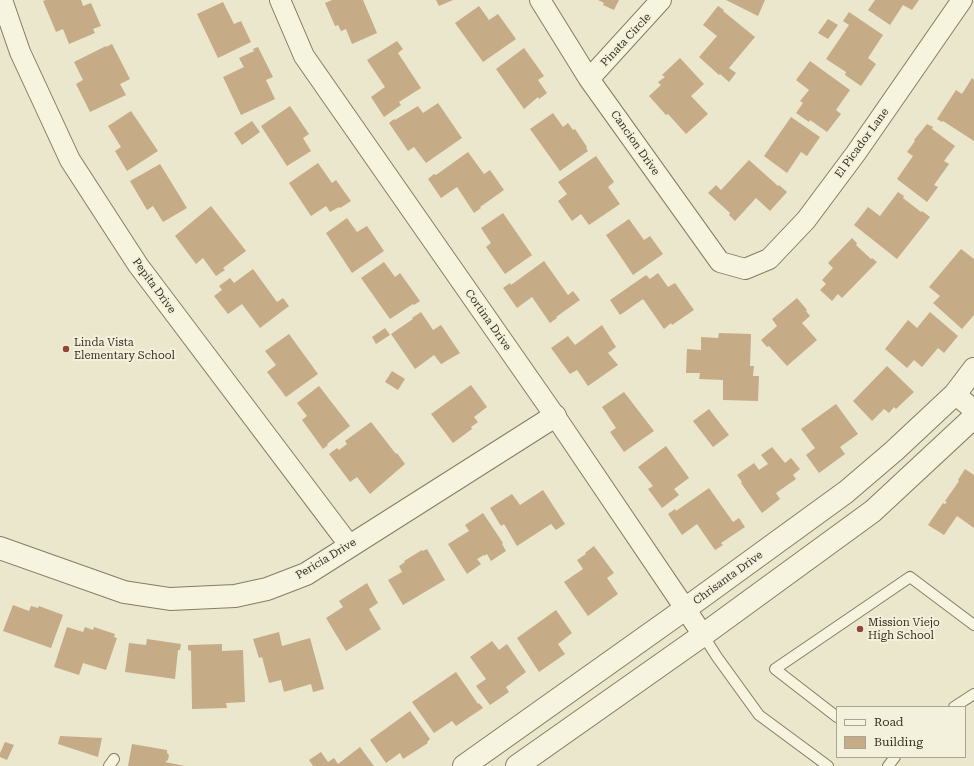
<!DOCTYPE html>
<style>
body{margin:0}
#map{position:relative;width:974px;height:766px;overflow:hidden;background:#ebe7cc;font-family:"Roboto Serif",serif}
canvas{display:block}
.legend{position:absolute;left:836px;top:706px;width:130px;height:52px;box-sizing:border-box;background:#f3f0db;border:1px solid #a9a491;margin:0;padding:5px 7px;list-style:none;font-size:12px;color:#393123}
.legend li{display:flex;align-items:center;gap:8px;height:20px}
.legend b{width:20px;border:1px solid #a9a491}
</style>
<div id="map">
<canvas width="974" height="766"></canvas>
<ul class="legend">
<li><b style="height:5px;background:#f6f3df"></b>Road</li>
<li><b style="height:11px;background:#c5ab86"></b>Building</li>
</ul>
</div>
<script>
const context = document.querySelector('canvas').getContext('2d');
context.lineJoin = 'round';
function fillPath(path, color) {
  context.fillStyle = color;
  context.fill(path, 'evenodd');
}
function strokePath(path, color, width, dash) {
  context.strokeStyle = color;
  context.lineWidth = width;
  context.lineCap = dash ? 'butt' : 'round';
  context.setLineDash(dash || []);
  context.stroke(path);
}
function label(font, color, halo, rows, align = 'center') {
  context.font = font + ' "Roboto Serif",serif';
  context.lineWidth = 4;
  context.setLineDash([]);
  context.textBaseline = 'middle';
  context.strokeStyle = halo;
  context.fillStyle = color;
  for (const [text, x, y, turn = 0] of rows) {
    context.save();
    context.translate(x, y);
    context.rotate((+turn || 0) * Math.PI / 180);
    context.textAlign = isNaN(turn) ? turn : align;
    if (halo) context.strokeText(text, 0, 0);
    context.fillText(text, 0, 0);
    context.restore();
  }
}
const building = new Path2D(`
 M46,0H81L83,6L91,3L101,26L93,29L95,33L69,44L63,29L56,32L43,1Z
 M332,0H363L377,33L352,44L346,29L341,31L338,25L335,26L325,3Z
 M436,0H453L439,6Z
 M598,0H619L614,10L603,5L604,3Z
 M726,0H765L758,16Z
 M875,0H919L912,10L903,5L890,25L868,10Z
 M223,2L234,24L241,21L251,42L218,58L197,14Z
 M479,6L489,20L498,14L516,39L483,62L455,23Z
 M718,6L724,10L723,11L755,37L729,68L736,73L729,82L720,74L719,75L699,57L717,36L703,25Z
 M849,12L883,35L868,58L876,64L861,86L845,75L846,72L826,59L849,25L843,21Z
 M828,19L838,25L828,39L818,33Z
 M397,41L403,49L398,53L421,88L399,102L401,105L384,117L371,97L385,87L367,60Z
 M112,44L130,79L120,84L126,95L90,112L76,84L83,80L74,62L106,46V47Z
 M258,47L273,77L266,80L275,99L241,115L223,77L244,67L239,58L254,51L253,49Z
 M524,48L544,76L538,80L547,93L539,99L538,97L524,109L496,69Z
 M680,58L704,84L691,96L708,114L686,134L668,114L666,115L649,96L661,85L658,82L665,77L662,75Z
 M810,61L850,90L836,110L841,114L827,132L810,120L809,122L796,113L803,103L800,101L809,90L796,80Z
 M972,78L974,80V141L943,121L942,122L937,119L956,90L962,94Z
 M438,103L462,138L426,163L414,147L408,151L389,123L394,119L395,120L418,106L423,113Z
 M290,106L309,134L303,138L311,151L287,166L261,126Z
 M131,111L158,151L127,171L115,151L121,147L108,126Z
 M553,113L563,127L568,123L573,130L575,129L587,147L586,148L588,151L560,171L530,129Z
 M791,117L820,137L807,156L801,152L787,173L764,156Z
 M252,121L260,132L242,145L234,133Z
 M927,124L933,127L932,129L955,146L944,161L949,164L934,185L938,187L927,202L897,179L913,156L907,152L915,141L914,140Z
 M468,152L484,174L490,170L504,190L480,207L481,208L474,213L457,187L441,198L428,179L434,174L436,175Z
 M596,156L614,182L608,187L620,204L589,225L581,214L572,221L558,201L567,194L558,182Z
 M749,160L778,186L779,185L787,192L770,211L756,198L735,221L729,215L730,213L708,193L716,185L721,190Z
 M318,163L332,183L336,180L351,201L340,208L339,207L330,212L326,206L311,216L289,183Z
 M160,164L187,208L163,222L153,206L147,210L130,181Z
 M898,192L904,196L903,198L921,212L922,211L930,217L897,259L854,225L868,207L880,216Z
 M211,206L246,251L223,268L225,270L216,276L203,258L196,264L175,236Z
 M503,213L532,255L505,274L486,247L491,243L481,228Z
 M347,218L357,232L367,226L384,251L352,273L326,233Z
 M629,219L644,240L650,236L663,254L633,275L606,235Z
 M852,238L857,243L856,245L871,259L872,258L877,262L842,298L838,294L832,301L820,290L826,284L822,280L833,268L828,263Z
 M961,249L974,259V315L962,329L933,303L940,296L929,287Z
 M544,261L568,295L573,291L580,300L556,317L557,318L550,323L532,297L517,308L503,288L510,283L511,285Z
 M384,262L395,277L400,273L420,301L414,305L413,304L390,319L361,278Z
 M253,269L277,302L283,298L289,306L260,328L242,304L228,314L214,296L222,290L219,286L230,278L234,283Z
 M658,273L668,287L675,283L694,310L672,325L671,323L664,329L643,299L620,315L610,300L646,275L650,279Z
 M797,298L807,310L806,311L810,316L802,323L817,340L787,366L769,346L767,347L761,340L777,326L772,319Z
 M421,312L433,330L441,325L460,353L441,364L434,355L415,369L391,334L413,319L412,318Z
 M930,312L958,336L944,353L938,348L922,367L914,360L907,368L885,349L908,320L917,328Z
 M602,325L616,347L608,353L618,365L588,386L577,370L570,374L551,348L568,336L575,345Z
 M385,328L390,335L376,344L372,337Z
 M719,333L751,334L750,366H754L753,376H759L758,401L723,400V380L699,379L700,373H686L687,349L701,350V337L718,338Z
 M289,334L318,374L286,397L267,372L276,365L265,351Z
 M887,366L914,392L896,409L894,407L889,413L884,409L872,421L853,401Z
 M392,371L405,379L398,390L385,382Z
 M471,385L487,407L474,417L478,422L471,427L472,429L453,443L431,414Z
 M319,386L350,426L327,444L328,445L323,449L302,420L307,416L297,403Z
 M624,392L654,431L624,452L610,432L616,428L602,407Z
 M836,404L858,434L840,447L845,454L819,473L806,455L815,448L801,429Z
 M709,409L729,435L713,447L693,421Z
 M371,422L396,454L397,453L405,464L370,494L357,477L350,482L329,454L337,448L339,450L347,444L345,441Z
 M666,446L689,478L674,489L679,495L662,508L648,489L653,486L638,467Z
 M772,447L785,463L791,458L800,469L793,475L796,479L776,493L780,499L762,513L741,483L742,482L737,475L754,463L759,470L768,464L761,455Z
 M965,469L974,475V528L957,516L944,535L928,525L943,503L945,504L947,502L945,501L959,481L958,480Z
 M709,488L733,522L739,518L745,527L721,543L723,545L715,550L697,524L682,535L668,514L675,509L676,511Z
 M543,490L565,524L556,530L551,524L517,546L504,524L501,526L490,508L512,494L520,505Z
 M483,513L503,543L502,544L506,551L491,561L487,554L484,556V555L477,559L481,564L467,574L448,544L469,531L465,525Z
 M594,546L614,573L607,578L618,594L588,616L564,582L583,569L577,560L586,554L585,553Z
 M427,549L445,580L403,605L388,580L402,572L399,566L405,562L404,561L422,550L423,551Z
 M367,583L378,603L369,609L381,629L346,651L326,618L343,607L339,601Z
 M13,605L29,611L31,606L38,608L39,606L63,615L51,648L3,631Z
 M556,610L572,633L558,644L565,654L539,672L517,638Z
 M67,627L83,632L85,627L93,630L94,627L115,634L114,637L117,638L106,670L83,663L79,675L54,667Z
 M279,632L282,646L310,638L324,689L313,692L311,684L284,692L281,680L269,683L262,657L259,658L253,639Z
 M147,639L181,644L180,650H178L175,679L125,672L129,643L146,645Z
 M492,641L499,650L507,644L526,672L506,687L509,692L490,705L476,686L486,679L470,657Z
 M222,644V651L243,650L245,702L226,703L227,708L192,709L191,651L188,650V645Z
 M456,672L478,704L479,703L483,708L456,726L452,721L434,733L412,702Z
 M410,711L430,739L427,742L428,743L403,759L400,753L386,763L370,740Z
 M60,736L102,738L98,757L58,744Z
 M5,742L14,745L7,760L0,757V753Z
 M132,744L167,750V753L169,755L168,760L165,762L185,766H128Z
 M360,747L374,766H313L309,760L321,752L328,762L334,758L338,764Z`);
const service = new Path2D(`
 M703,635L717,657L759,715L828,766
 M954,707L974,694
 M837,717L775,669L910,577L974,625
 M109,766L114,759
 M888,766L895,757`);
const minor = new Path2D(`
 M2,0L20,52L70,160L138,265L350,546
 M280,0L304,56L555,416L703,635
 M540,0L589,79L720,262L745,269L769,259L806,220L856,153L962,0
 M589,79L661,0
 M955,394L974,410`);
const tertiary = new Path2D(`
 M0,548L124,592L170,599L235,596L267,589L306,574L555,416
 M464,766L685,609L846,492L894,451L955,394L974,369
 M517,766L703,635L873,511L974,417`);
const markers = [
 [66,349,4,"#904537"],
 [860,629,4,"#904537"]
];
const streetNames = [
 ["Pinata Circle",626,40,-47],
 ["Cancion Drive",635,143,55],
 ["El Picador Lane",862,143,-54],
 ["Pepita Drive",154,286,54],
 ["Cortina Drive",488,320,55],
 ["Pericia Drive",326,559,-31],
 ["Chrisanta Drive",728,578,-36]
];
const poiNames = [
 ["Linda Vista",74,343],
 ["Elementary School",74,356],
 ["Mission Viejo",868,623],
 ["High School",868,636]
];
fillPath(building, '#c5ab86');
strokePath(service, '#877c61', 12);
strokePath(minor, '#877c61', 22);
strokePath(tertiary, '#877c61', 24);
strokePath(service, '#f6f3df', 10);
strokePath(minor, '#f6f3df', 20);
strokePath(tertiary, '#f6f3df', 22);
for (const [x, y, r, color] of markers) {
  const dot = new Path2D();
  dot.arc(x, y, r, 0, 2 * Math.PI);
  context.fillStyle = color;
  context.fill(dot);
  strokePath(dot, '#f3f0db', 1.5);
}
label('11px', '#393123', '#f3f0db', streetNames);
label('11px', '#393123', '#f3f0db', poiNames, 'left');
</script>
